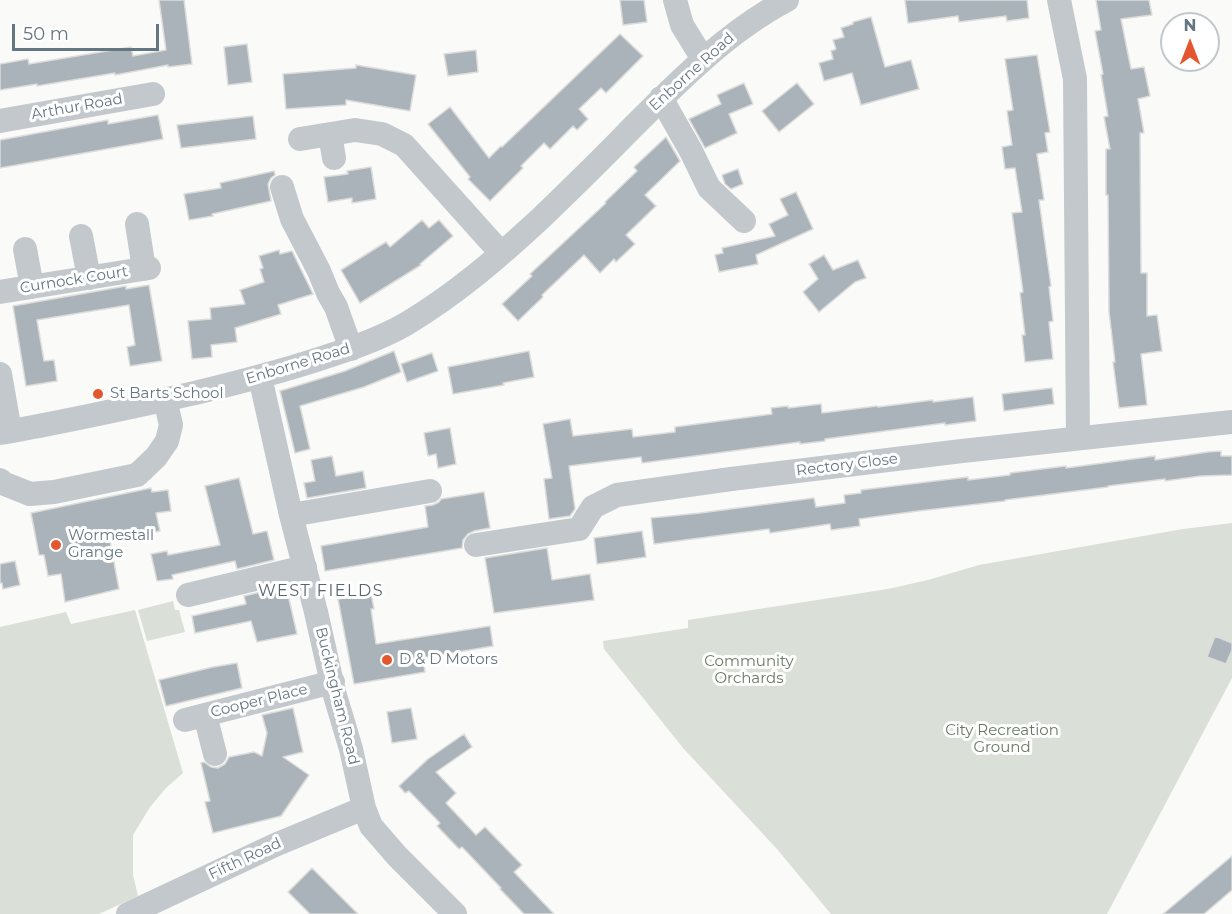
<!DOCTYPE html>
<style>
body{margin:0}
#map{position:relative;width:1232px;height:914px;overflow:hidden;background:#fafaf8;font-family:Montserrat,sans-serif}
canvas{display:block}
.north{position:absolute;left:1160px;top:12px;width:60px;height:60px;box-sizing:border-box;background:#fff;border:2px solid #c1c8cd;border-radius:50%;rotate:0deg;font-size:16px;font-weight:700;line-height:24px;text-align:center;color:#657683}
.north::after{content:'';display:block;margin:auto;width:21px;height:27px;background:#e4572e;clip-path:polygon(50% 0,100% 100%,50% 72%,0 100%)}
.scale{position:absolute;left:12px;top:24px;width:147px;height:27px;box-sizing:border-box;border:3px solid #657683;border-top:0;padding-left:8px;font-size:18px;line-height:21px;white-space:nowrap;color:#657683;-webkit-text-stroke:4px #fff;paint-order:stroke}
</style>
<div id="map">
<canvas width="1232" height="914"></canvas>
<div class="north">N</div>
<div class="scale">50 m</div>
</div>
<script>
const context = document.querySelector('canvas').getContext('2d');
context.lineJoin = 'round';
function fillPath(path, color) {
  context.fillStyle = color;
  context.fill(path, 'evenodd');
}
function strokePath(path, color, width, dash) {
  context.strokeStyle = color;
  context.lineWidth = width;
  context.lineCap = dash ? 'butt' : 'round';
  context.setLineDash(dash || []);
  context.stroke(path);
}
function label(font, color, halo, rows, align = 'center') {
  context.font = font + ' Montserrat,sans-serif';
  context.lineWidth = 6;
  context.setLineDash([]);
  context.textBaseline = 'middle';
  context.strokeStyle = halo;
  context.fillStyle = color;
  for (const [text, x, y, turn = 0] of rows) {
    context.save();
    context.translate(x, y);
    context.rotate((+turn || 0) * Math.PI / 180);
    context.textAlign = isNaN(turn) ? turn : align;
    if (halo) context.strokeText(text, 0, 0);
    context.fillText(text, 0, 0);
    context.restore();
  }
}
const green = new Path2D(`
 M1232,523V678L1107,914H831L777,849L683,748L604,649L603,641L688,628V620L888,589L928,580L979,565L1183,529Z
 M173,601L175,610H179L185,632L147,641L138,610Z
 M135,610L183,773L166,788L150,807L133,835V875L138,896L99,914H0V627L66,612L71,624Z`);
const building = new Path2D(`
 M159,0H184L192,64L168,67V65L115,75V73L37,86V84L0,90V64L28,59L29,64L131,47L133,56L166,50Z
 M620,0H644L647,22L623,25Z
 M905,0H1027L1029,18L1007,21L1006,16L959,22L958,16L908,23Z
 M1096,0H1149L1152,15L1121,19L1131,69L1144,67L1150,96L1138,99L1144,133H1140L1141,273H1147V316L1157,315L1162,351L1141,354L1147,405L1119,408L1113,362H1115L1109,312L1108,195H1106V149H1110L1104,117L1108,116L1101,75L1103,74L1095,31L1101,30Z
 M871,17L885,67L911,60L919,89L861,105L852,73L824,81L819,63L833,59L831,51L836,49L833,40L844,37L841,28L853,24V22Z
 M620,34L643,56L606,93L601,88L579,109L588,119L577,130L573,126L550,149L544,143L521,166L523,168L490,201L468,179L470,177L428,124L450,107L489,158L501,146L502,147Z
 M247,44L252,82L228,85L224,47Z
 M476,50L478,72L448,76L444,54Z
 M1037,55L1050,132L1045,133L1048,152L1037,154L1044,200H1039L1051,286L1049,287L1053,321L1049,322L1053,359L1025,362L1022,335H1025L1020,293L1023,292L1012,213L1022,212L1015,168L1005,169L1002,147L1012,145L1007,111L1013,110L1005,59Z
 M356,65L416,75L410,111L346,100V105L286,109L283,74L356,68Z
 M744,83L753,104L729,114L737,133L705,148L689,119L721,104L717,95Z
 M797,83L814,104L779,132L762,111Z
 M158,115L163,139L0,168V140L108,120V124Z
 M253,116L256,139L181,148L177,125Z
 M666,137L680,161L645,195L656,206L626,235L635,244L616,262L614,259L600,273L584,255L542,295L543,297L518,321L502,304L532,276L530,274L606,203L605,202L637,171L634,167Z
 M371,167L376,199L352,203V198L328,202L324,177L348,174L347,171Z
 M738,169L743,184L731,189L725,184L722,175Z
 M274,171L275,175L271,178L268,184L271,201L212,214L213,216L189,220L184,194L221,188L220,183Z
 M796,192L813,229L756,255L758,264L719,272L715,255L723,253L722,248L775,236L769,224L788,215L780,199Z
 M422,220L429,228L439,220L453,236L420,264L421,265L360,303L341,270L386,242L390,247Z
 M279,250L280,254L292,251L313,294L278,305L281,314L235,328L237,342L211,345L212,357L192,359L188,321L211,319L210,308L245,304L240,290L264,282L260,269L263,268L259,256Z
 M824,255L833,270L858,260L866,278L855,282L819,312L803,292L818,279L809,264Z
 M149,285L162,361L130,366L127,347L135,345L129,305L37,320L44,361L54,360L57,381L26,386L13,306L126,286V289Z
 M394,351L401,372L364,387L300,406L310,449L295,453L280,391L345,371Z
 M529,351L534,377L503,383L504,385L453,394L448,367Z
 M432,353L438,371L407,382L401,364Z
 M1052,388L1054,404L1004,411L1002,394Z
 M973,397L976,421L945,425V423L825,439V441L800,444V442L642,463L641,457L569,466L575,509L570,516L549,519L544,479L552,478L543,424L570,419L573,436L632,429L633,437L675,432V427L772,414L771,408L788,406V408L821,404L822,413L877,406L878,407L933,400V402Z
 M450,428L456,464L438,468L436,454L428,456L424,433Z
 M1221,451V456H1232V475L1201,476L1165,481V479L1108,486V487L1005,500V501L918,511L859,519L860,526L831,530L830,524L770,533L769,529L654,544L651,518L700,513L814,498L816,507L845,503L844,495L861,493V490L968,477V480L1010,475V473L1066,466V468L1155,456V460L1208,452Z
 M332,456L336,476L363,471L366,488L307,498L304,483L315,481L311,460Z
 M239,478L253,534L267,531L274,560L237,569L235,561L172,575L173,579L157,581L151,554L167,551L168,555L220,545L205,486Z
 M151,488L152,492L168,490L171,511L156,513L160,531L110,541L119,589L65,602L61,574L48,576L44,555H39L31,513Z
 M484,492L490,528L474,531L468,534L463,540L462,548L325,571L321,546L428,527L425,506L433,505L439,502L441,499Z
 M642,531L646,557L597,564L594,538Z
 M547,548L552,580L590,574L594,600L494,613L485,558Z
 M15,561L20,585L3,589L2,583H0V564Z
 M286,586L297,634L257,642L251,621L195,633L192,616L246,604L244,596Z
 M371,593L374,609H371L376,644L490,626L493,646L423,658L425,672L354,684L338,599Z
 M1215,636L1232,643V650L1226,664L1207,657Z
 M237,663L242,688L166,706L159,680L213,667Z
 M293,708L303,752L283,757L309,775L281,816L213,833L205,802L210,801L201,763L204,762L211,767L218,768L225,764L229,757L254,752L262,756L267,733L262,715Z
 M411,708L417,739L392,743L387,712Z
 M464,734L472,747L436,772L456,793L446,803L476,835L485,827L522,865L514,872L554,914H524L500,889L501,888L462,847L459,849L437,826L440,823L409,791L405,793L399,786L428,759Z
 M1232,856V890L1204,914H1163Z
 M312,868L358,914H310L288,892Z`);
const minor = new Path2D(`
 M675,0L682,25L703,59
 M1059,0L1075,79L1078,438
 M661,98L691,151L709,188L744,221
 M0,121L153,94
 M330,134L334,158
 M300,139L355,130L382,134L404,145L501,253
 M282,187L292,219L319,271L328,293L336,307L351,349
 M137,224L144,269
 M81,236L89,278
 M25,249L32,287
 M0,292L149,268
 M0,374L10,431
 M260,377L291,515L316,612L334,692L351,749L364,808L371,826L397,856L455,914
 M0,433C65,422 131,407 195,393C236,383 276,373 316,360C347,350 378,340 406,324C456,294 499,257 541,218C570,190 599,162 627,133C676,84 725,33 787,0
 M0,480L5,484L30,494L54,492L137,475L156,457L167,441L171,425L165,399
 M291,515L430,491
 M476,545L579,529L593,507L617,495L731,479L962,451L1232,422
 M188,595L305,567
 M205,715L215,754
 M185,720L333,682
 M128,914L275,845L364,808`);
const markers = [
 [98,394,6,"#e4572e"],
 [56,545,6,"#e4572e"],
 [387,660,6,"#e4572e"]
];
const streetNames = [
 ["Enborne Road",692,72,-42],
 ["Arthur Road",77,107,-10],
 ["Curnock Court",74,280,-9],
 ["Enborne Road",298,364,-17],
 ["Rectory Close",847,465,-7],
 ["Buckingham Road",337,696,76],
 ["Cooper Place",259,701,-14],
 ["Fifth Road",245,859,-25]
];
const poiNames = [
 ["St Barts School",110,394],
 ["Wormestall",68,536],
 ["Grange",68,553],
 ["D & D Motors",399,660]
];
const parkNames = [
 ["Community",749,662],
 ["Orchards",749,679],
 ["City Recreation",1002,731],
 ["Ground",1002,748]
];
const neighbourhoodNames = [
 ["WEST FIELDS",321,591]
];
fillPath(green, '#dadfd7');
fillPath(building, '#aab3b9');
strokePath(building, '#dcdcda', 1.5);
strokePath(minor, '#c3c8cc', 24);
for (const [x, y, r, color] of markers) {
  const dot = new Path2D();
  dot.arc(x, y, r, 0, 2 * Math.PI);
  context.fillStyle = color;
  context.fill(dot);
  strokePath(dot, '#fff', 2);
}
label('15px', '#657683', '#fff', streetNames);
label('15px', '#657683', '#fff', poiNames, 'left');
label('15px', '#687a64', '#fff', parkNames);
context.letterSpacing = '1.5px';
label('16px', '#57646e', '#fff', neighbourhoodNames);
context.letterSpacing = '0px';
</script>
